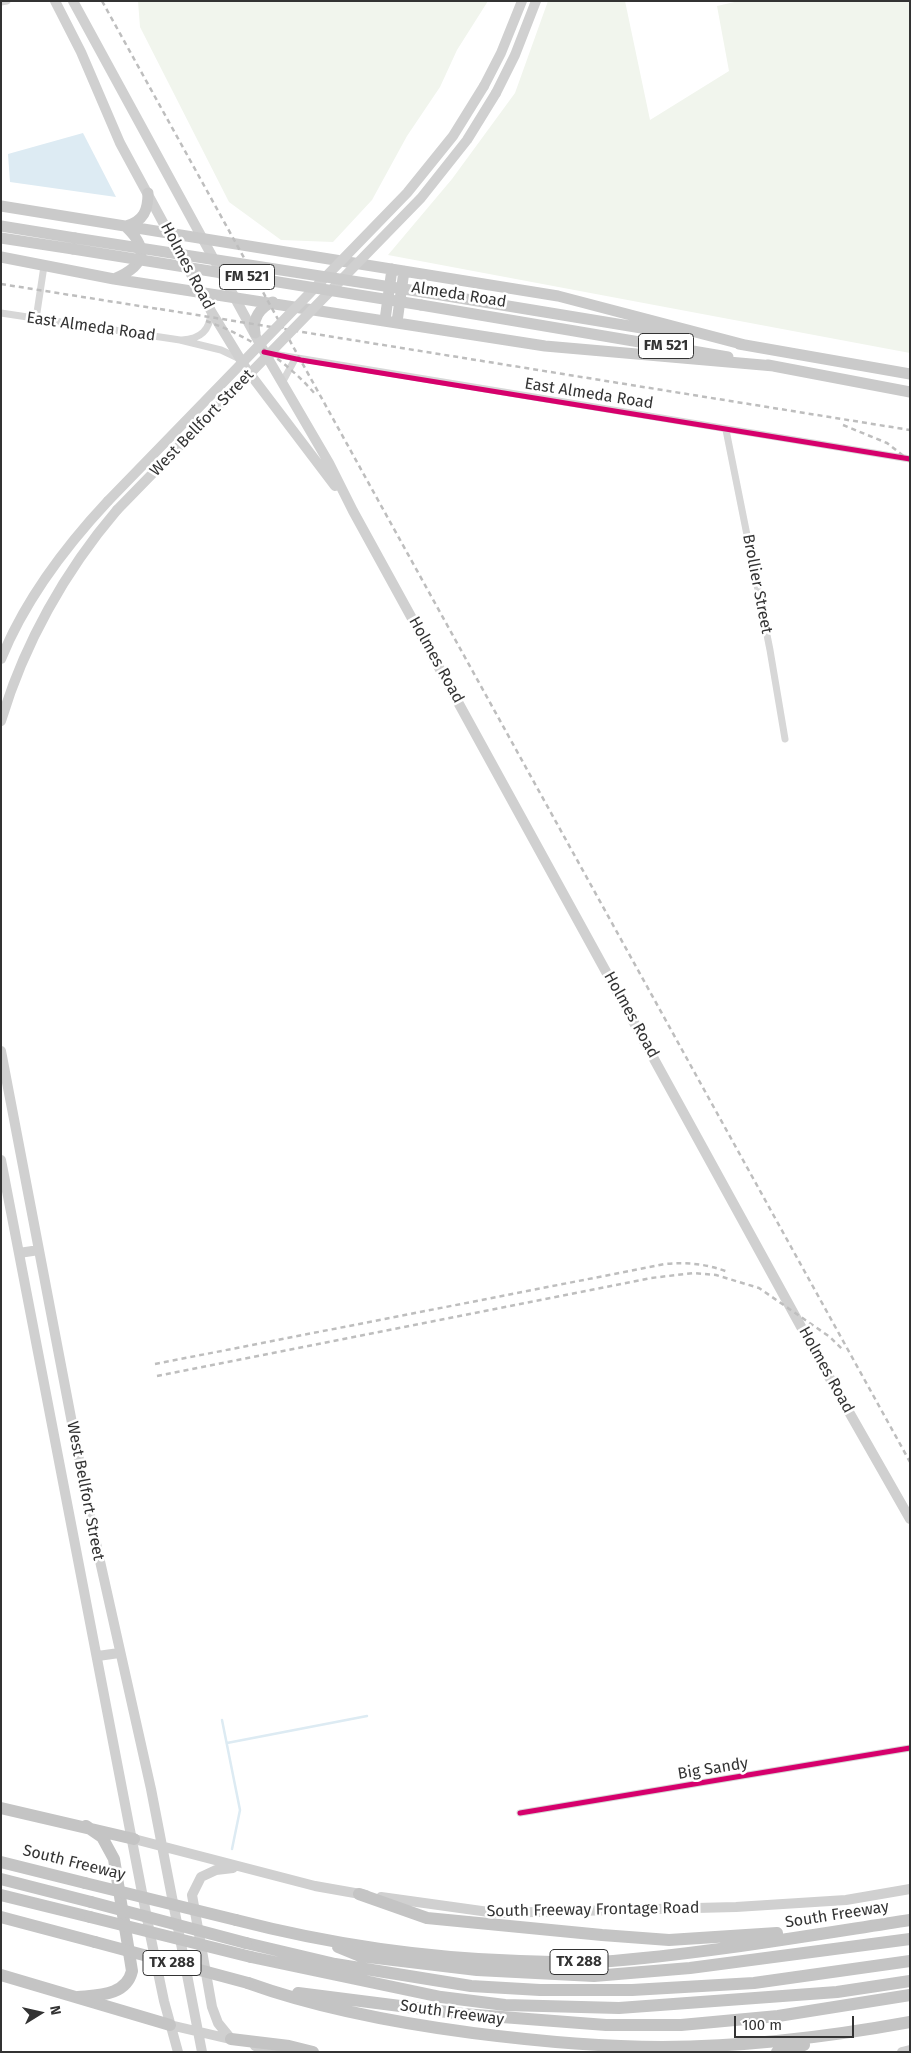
<!DOCTYPE html>
<style>
body{margin:0}
#map{position:relative;width:911px;height:2053px;overflow:hidden;background:#fff;font-family:"Fira Sans",sans-serif}
canvas{display:block}
.frame{position:absolute;inset:0;border:2px solid #333;pointer-events:none}
.north{position:absolute;left:15px;top:1988px;width:50px;height:50px;-webkit-text-stroke:4px #fff;paint-order:stroke;rotate:80deg;font-size:14px;font-weight:700;line-height:20px;text-align:center;color:#333}
.north::after{content:'';display:block;margin:auto;width:18px;height:22px;background:#333;clip-path:polygon(50% 0,100% 100%,50% 72%,0 100%)}
.scale{position:absolute;left:734px;top:2016px;width:120px;height:22px;box-sizing:border-box;border:2px solid #333;border-top:0;padding-left:6px;font-size:15px;line-height:18px;white-space:nowrap;color:#333;-webkit-text-stroke:4px #fff;paint-order:stroke}
</style>
<div id="map">
<canvas width="911" height="2053"></canvas>
<div class="frame"></div>
<div class="north">N</div>
<div class="scale">100 m</div>
</div>
<script>
const context = document.querySelector('canvas').getContext('2d');
context.lineJoin = 'round';
function fillPath(path, color) {
  context.fillStyle = color;
  context.fill(path, 'evenodd');
}
function strokePath(path, color, width, dash) {
  context.strokeStyle = color;
  context.lineWidth = width;
  context.lineCap = dash ? 'butt' : 'round';
  context.setLineDash(dash || []);
  context.stroke(path);
}
function label(font, color, halo, rows, align = 'center') {
  context.font = font + ' "Fira Sans",sans-serif';
  context.lineWidth = 5;
  context.setLineDash([]);
  context.textBaseline = 'middle';
  context.strokeStyle = halo;
  context.fillStyle = color;
  for (const [text, x, y, turn = 0] of rows) {
    context.save();
    context.translate(x, y);
    context.rotate((+turn || 0) * Math.PI / 180);
    context.textAlign = isNaN(turn) ? turn : align;
    if (halo) context.strokeText(text, 0, 0);
    context.fillText(text, 0, 0);
    context.restore();
  }
}
const green = new Path2D(`
 M138,1H488L457,50L440,87L407,136L372,200L333,242L281,240L229,202L140,27Z
 M548,1H625L650,120L729,71L717,6L739,1H910V353L388,255L452,179L515,93Z`);
const water = new Path2D(`
 M83,133L116,197L10,182L8,154Z`);
const stream = new Path2D(`
 M222,1720L240,1810L232,1849
 M227,1743L367,1716`);
const street = new Path2D(`
 M1,2L7,1
 M1,313L180,340L221,350L238,358
 M36,319L44,266
 M182,340C201,339 210,330 211,312
 M267,353L910,459
 M283,381L295,359
 M726,430L770,650L785,739
 M520,1813L910,1748`);
const secondary = new Path2D(`
 M55,1L81,52L120,143L211,311L247,370L335,486
 M73,1L266,355L329,463L353,511L816,1354L910,1519
 M484,86L501,53L522,1
 M496,93L515,55L536,1
 M1,659C25,600 65,547 108,501
 M1,721C24,644 65,571 117,510
 M1,1051L89,1512L151,1789L202,2052
 M1,1160L150,1934L164,2001L178,2052
 M19,1253L39,1250
 M98,1656L119,1653
 M134,1839L315,1886L366,1895
 M381,1897L496,1913L736,1907L846,1900L910,1889
 M170,2025L234,2040
 M231,2039L218,2023L212,2007L192,1895L201,1877L216,1870L233,1868
 M255,2046L275,2052
 M902,2052L910,2050`);
const primary = new Path2D(`
 M1,206L558,296L745,345
 M1,226L75,238
 M126,226C144,221 148,210 148,193
 M1,238L73,249
 M1,257L114,279L545,346L774,366
 M116,278C146,265 149,248 125,226
 M423,292L684,335
 M421,305L728,357
 M385,320L392,269
 M397,322L404,271
 M255,333C252,319 260,307 273,302
 M739,344L910,374
 M768,365L910,392`);
const highway = new Path2D(`
 M1,1808L134,1839
 M1,1862L85,1883
 M1,1879L91,1902
 M359,1894L427,1918L602,1935L669,1940L777,1933
 M1,1895L90,1917
 M1,1917L95,1942
 M236,1920C329,1944 424,1958 520,1961C546,1962 573,1963 599,1962C703,1954 806,1936 910,1920
 M246,1943L335,1964L471,1986L540,1990H632L754,1983L910,1961
 M338,1947L360,1956L477,1970L594,1976L690,1968L910,1939
 M251,1957L441,1997L505,2005L619,2008L837,1992L910,1981
 M1,1975L170,2025
 M248,1983C320,2009 397,2023 473,2033C536,2041 598,2047 662,2047C745,2047 828,2037 910,2022
 M298,1993L463,2014L606,2025H681L778,2016L910,1995
 M78,1997C98,1995 126,1996 132,1971L114,1859L102,1837L86,1826
 M231,2039L289,2046L313,2052
 M777,2052L804,2045`);
const rail = new Path2D(`
 M102,1L910,1462
 M1,284L165,310
 M160,309L910,430
 M206,321C247,335 287,361 315,394
 M843,425L887,443L910,461
 M155,1364L665,1264C688,1262 707,1264 728,1272
 M157,1376L651,1278L694,1273L716,1275L759,1288L830,1337L842,1349`);
const secondaryBridge = new Path2D(`
 M108,501L407,193L453,136L484,86
 M117,510L421,198L467,140L496,93`);
const primaryBridge = new Path2D(`
 M75,238L423,292
 M73,249L421,305`);
const highwayBridge = new Path2D(`
 M85,1883L236,1920
 M91,1902L246,1943
 M90,1917L251,1957
 M95,1942L248,1983`);
const cycleway = new Path2D(`
 M264,352L301,360L910,459
 M520,1813L910,1748`);
const shields = [
 [247,277,55],
 [666,346,55],
 [579,1962,58],
 [172,1963,58]
];
const shieldNames = [
 ["FM 521",247,277],
 ["FM 521",666,346],
 ["TX 288",579,1962],
 ["TX 288",172,1963]
];
const streetNames = [
 ["Holmes Road",187,266,62],
 ["Almeda Road",459,295,9],
 ["East Almeda Road",91,327,8],
 ["East Almeda Road",589,394,9],
 ["West Bellfort Street",202,423,-46],
 ["Brollier Street",757,584,79],
 ["Holmes Road",436,660,61],
 ["Holmes Road",631,1015,61],
 ["Holmes Road",826,1370,61],
 ["West Bellfort Street",85,1491,79],
 ["Big Sandy",713,1769,-9],
 ["South Freeway",74,1863,14],
 ["South Freeway Frontage Road",593,1910,-1],
 ["South Freeway",837,1915,-9],
 ["South Freeway",452,2013,8]
];
fillPath(green, '#f1f5ed');
fillPath(water, '#ddebf3');
strokePath(stream, '#ddebf3', 2.5);
strokePath(street, '#d7d7d7', 7);
strokePath(secondary, '#d0d0d0', 10);
strokePath(primary, '#cacaca', 11);
strokePath(highway, '#c4c4c4', 12);
strokePath(rail, '#bebebe', 2.5, [5, 4]);
strokePath(secondaryBridge, '#d0d0d0', 10);
strokePath(primaryBridge, '#cacaca', 11);
strokePath(highwayBridge, '#c4c4c4', 12);
strokePath(cycleway, '#d6006c', 5);
for (const [x, y, w] of shields) {
  const box = new Path2D();
  box.roundRect(x - w / 2, y - 12.5, w, 25, 4);
  context.fillStyle = '#fff';
  context.fill(box);
  strokePath(box, '#333', 1);
}
label('bold 15px', '#333', null, shieldNames);
label('16px', '#333', '#fff', streetNames);
</script>
